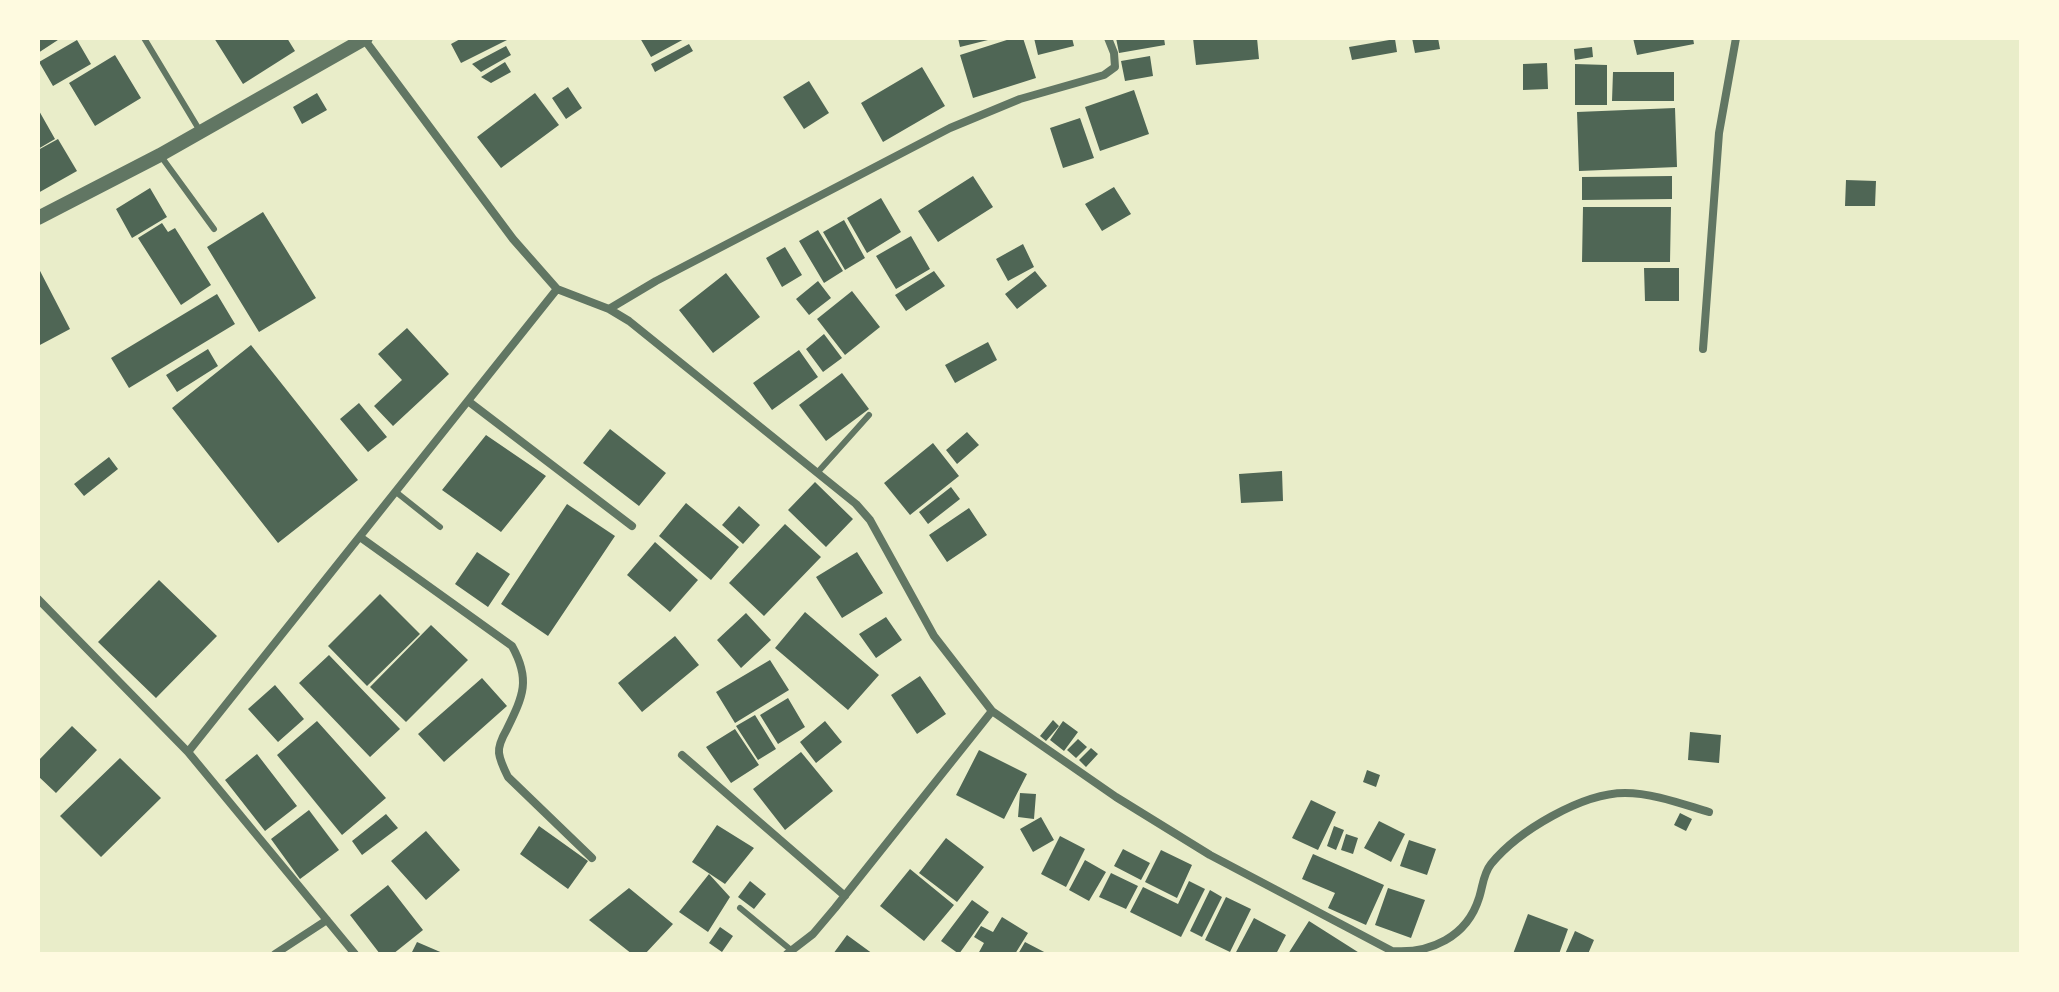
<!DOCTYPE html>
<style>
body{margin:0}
#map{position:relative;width:2059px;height:992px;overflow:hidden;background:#e9edc9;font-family:"Fira Sans Condensed",sans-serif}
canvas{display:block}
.frame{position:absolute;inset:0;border:40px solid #fefae0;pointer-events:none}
</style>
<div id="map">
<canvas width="2059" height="992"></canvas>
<div class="frame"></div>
</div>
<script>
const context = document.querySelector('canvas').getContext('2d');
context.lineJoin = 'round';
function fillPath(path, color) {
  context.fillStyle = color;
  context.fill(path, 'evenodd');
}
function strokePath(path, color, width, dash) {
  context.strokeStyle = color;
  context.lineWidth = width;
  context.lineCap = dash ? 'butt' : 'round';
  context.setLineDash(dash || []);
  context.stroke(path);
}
const building = new Path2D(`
 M38,38H61L38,53Z
 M214,38H287L295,51L243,84Z
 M462,38H511L461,63L451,44Z
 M640,38H686L651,57Z
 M958,38H992V39L960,47Z
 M1013,38H1023L1036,78L973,98L960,55Z
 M1034,38H1072L1074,46L1038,55Z
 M1116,38H1164L1165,45L1119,53Z
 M1193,38H1257L1259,59L1196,65Z
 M1412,38H1438L1440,49L1415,53Z
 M1633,38H1693L1694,44L1637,55Z
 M1395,39L1397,52L1352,60L1349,47Z
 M77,40L91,64L53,86L39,62Z
 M689,44L693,51L655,72L651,64Z
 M506,46L511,55L481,72L472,64Z
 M1592,47L1593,57L1575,60L1574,49Z
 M115,55L141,98L95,126L69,83Z
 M1150,56L1153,76L1125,81L1121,61Z
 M505,62L511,72L491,83L481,77Z
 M1547,63L1548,89L1523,90V64Z
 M1575,64L1607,65V105H1575Z
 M922,67L945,106L883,142L861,103Z
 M1613,72H1674V101H1612Z
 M809,81L829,113L804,129L783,97Z
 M568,87L582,108L566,119L552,98Z
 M1134,90L1149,134L1100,151L1085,107Z
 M317,93L327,110L302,124L293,107Z
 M535,93L559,125L501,168L477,137Z
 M1675,108L1677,167L1579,171L1577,112Z
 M38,109L55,139L38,149Z
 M1080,118L1094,158L1063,168L1050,128Z
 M58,139L77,171L38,193V150Z
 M973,176L993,207L938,242L918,211Z
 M1672,176V199L1582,200V177Z
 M1846,180L1876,181L1875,206H1845Z
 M1114,187L1131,214L1102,231L1085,204Z
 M150,188L167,217L132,238L116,209Z
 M881,198L901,232L867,253L847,218Z
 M1583,207H1671L1670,262H1582Z
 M263,212L316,298L259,332L207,247Z
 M844,220L865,258L845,270L823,232Z
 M162,223L168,232L175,228L211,285L181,305L138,238Z
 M818,230L843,271L824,283L799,241Z
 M911,236L930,269L896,289L876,256Z
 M1023,244L1034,267L1008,281L996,259Z
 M785,247L802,275L782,287L766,258Z
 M38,267L70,329L38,346Z
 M1644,268H1679V301H1645Z
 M934,271L945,286L906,311L895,295Z
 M1035,271L1047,286L1017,309L1005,294Z
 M726,273L760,317L713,353L679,310Z
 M818,281L831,298L809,315L796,299Z
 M852,291L880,327L845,355L817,319Z
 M217,294L235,324L129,388L111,358Z
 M407,328L449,374L393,426L374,406L402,380L378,354Z
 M824,334L842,358L823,372L806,349Z
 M988,342L997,360L955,383L945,365Z
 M251,345L358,480L278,543L172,408Z
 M208,349L218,366L177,392L166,375Z
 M799,350L818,377L772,410L753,383Z
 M842,373L869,409L826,441L799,405Z
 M359,403L387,437L368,452L340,419Z
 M610,429L666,473L639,506L583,463Z
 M967,432L979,445L957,464L946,450Z
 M486,435L546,476L501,532L442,490Z
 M933,443L959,476L910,515L884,483Z
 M109,457L118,469L84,496L74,484Z
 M1282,471L1283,501L1241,503L1239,474Z
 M815,482L853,519L826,547L788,510Z
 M951,487L960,499L928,524L919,512Z
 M686,503L739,547L711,580L659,536Z
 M567,504L615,536L548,636L501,604Z
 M739,506L760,525L743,544L722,525Z
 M969,508L987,535L947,562L929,535Z
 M785,524L821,557L764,616L729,583Z
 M655,542L698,580L670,612L627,575Z
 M477,552L510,574L488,607L455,584Z
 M857,552L883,593L842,618L816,577Z
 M159,580L217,636L156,698L98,642Z
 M380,594L420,634L367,686L328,646Z
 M805,612L879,675L848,710L775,648Z
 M746,613L771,640L741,668L717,640Z
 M886,617L902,640L876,658L859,634Z
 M431,625L468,660L406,722L370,687Z
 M675,636L699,665L642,712L618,683Z
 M329,655L400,729L370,757L299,683Z
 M770,660L789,690L735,723L716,692Z
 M920,676L946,714L917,734L891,695Z
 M482,678L507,706L444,762L418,734Z
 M275,685L304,719L278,742L248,709Z
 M788,698L805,727L778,744L760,715Z
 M755,715L776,749L758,760L736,726Z
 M1053,720L1059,726L1046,741L1040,736Z
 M317,721L386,798L342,835L277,755Z
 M825,721L842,742L816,763L800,742Z
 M1063,721L1078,732L1064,751L1050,740Z
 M72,726L97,750L56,793L38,776V761Z
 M735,729L759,765L731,783L706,747Z
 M1690,732L1721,735L1719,763L1688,760Z
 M1078,739L1087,747L1076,758L1067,750Z
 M1091,748L1098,754L1086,767L1079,760Z
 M979,750L1027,774L1004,819L956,795Z
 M801,752L833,791L785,830L753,789Z
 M257,754L297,806L265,831L225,780Z
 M120,758L161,798L101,857L60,816Z
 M1367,770L1380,775L1376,787L1363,782Z
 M1020,793L1036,794L1034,819L1018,817Z
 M1311,800L1336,812L1318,850L1292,838Z
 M309,810L339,850L300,879L271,839Z
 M1680,813L1692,819L1686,831L1674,825Z
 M386,814L398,828L362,855L352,841Z
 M1041,817L1054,840L1033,852L1020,829Z
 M1379,821L1405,834L1391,862L1364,848Z
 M717,825L754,848L725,884L692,862Z
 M539,826L588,861L568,889L520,854Z
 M1334,826L1344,830L1336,850L1327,846Z
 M426,831L460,870L426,900L391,861Z
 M1346,834L1358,838L1353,854L1341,850Z
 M1060,836L1085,849L1066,887L1041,874Z
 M946,838L984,867L957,902L919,873Z
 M1409,840L1436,849L1427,875L1400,866Z
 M1123,849L1150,863L1141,880L1114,866Z
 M1161,850L1192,865L1177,898L1145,882Z
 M1313,854L1384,885L1366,925L1328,908L1335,893L1302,879Z
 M1085,860L1106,872L1089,901L1069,890Z
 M910,869L954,905L924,941L880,906Z
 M1111,873L1138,886L1126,909L1099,897Z
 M709,874L730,897L708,932L679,912Z
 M750,881L766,894L754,909L738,897Z
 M1189,881L1205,889L1181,937L1130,912L1143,887L1178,904Z
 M388,885L423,930L393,954H380L350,915Z
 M629,888L673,924L645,954H632L589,920Z
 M1388,888L1425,900L1411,938L1375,925Z
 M1210,890L1222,897L1202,937L1190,931Z
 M1226,897L1251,909L1230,952L1205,940Z
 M972,900L989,912L959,954L941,941Z
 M1528,914L1568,929L1559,954H1513Z
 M1002,917L1028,933L1015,954H978L984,943L974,937L981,926L993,932Z
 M1254,918L1286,935L1276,954H1235Z
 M1309,921L1361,954H1288Z
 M720,927L733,936L722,952L709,943Z
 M1575,931L1594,940L1588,954H1565Z
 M847,935L873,954H833Z
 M417,942L445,954H411Z
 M1025,942L1048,954H1018Z`);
const service = new Path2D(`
 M144,38L200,131
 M160,155L214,229
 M817,473L869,415
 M396,492L440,527
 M740,908L791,950`);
const minor = new Path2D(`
 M557,289L609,309L629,321L856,504L870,520L934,636L992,711L1116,797L1210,855L1392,951C1430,954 1467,937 1479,898C1483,886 1483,874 1491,864C1518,831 1582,793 1625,793C1653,793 1682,804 1709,812
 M609,309L656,281L950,128L1020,99L1104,75L1115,67L1114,53L1108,38
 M1703,349L1719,133L1736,38
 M468,401L632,526
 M360,537L512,646C531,680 523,696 507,729C503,736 498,745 499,753C500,761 504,769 508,777L592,858
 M38,599L188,752L557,289L513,239L364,39
 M188,752L355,954
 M682,755L845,896
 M275,954L327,920
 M787,954L813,934L835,908L992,711`);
const tertiary = new Path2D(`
 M38,218L160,155L366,38`);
fillPath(building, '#4f6655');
strokePath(service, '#617663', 6);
strokePath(minor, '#617663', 8);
strokePath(tertiary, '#617663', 14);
</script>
